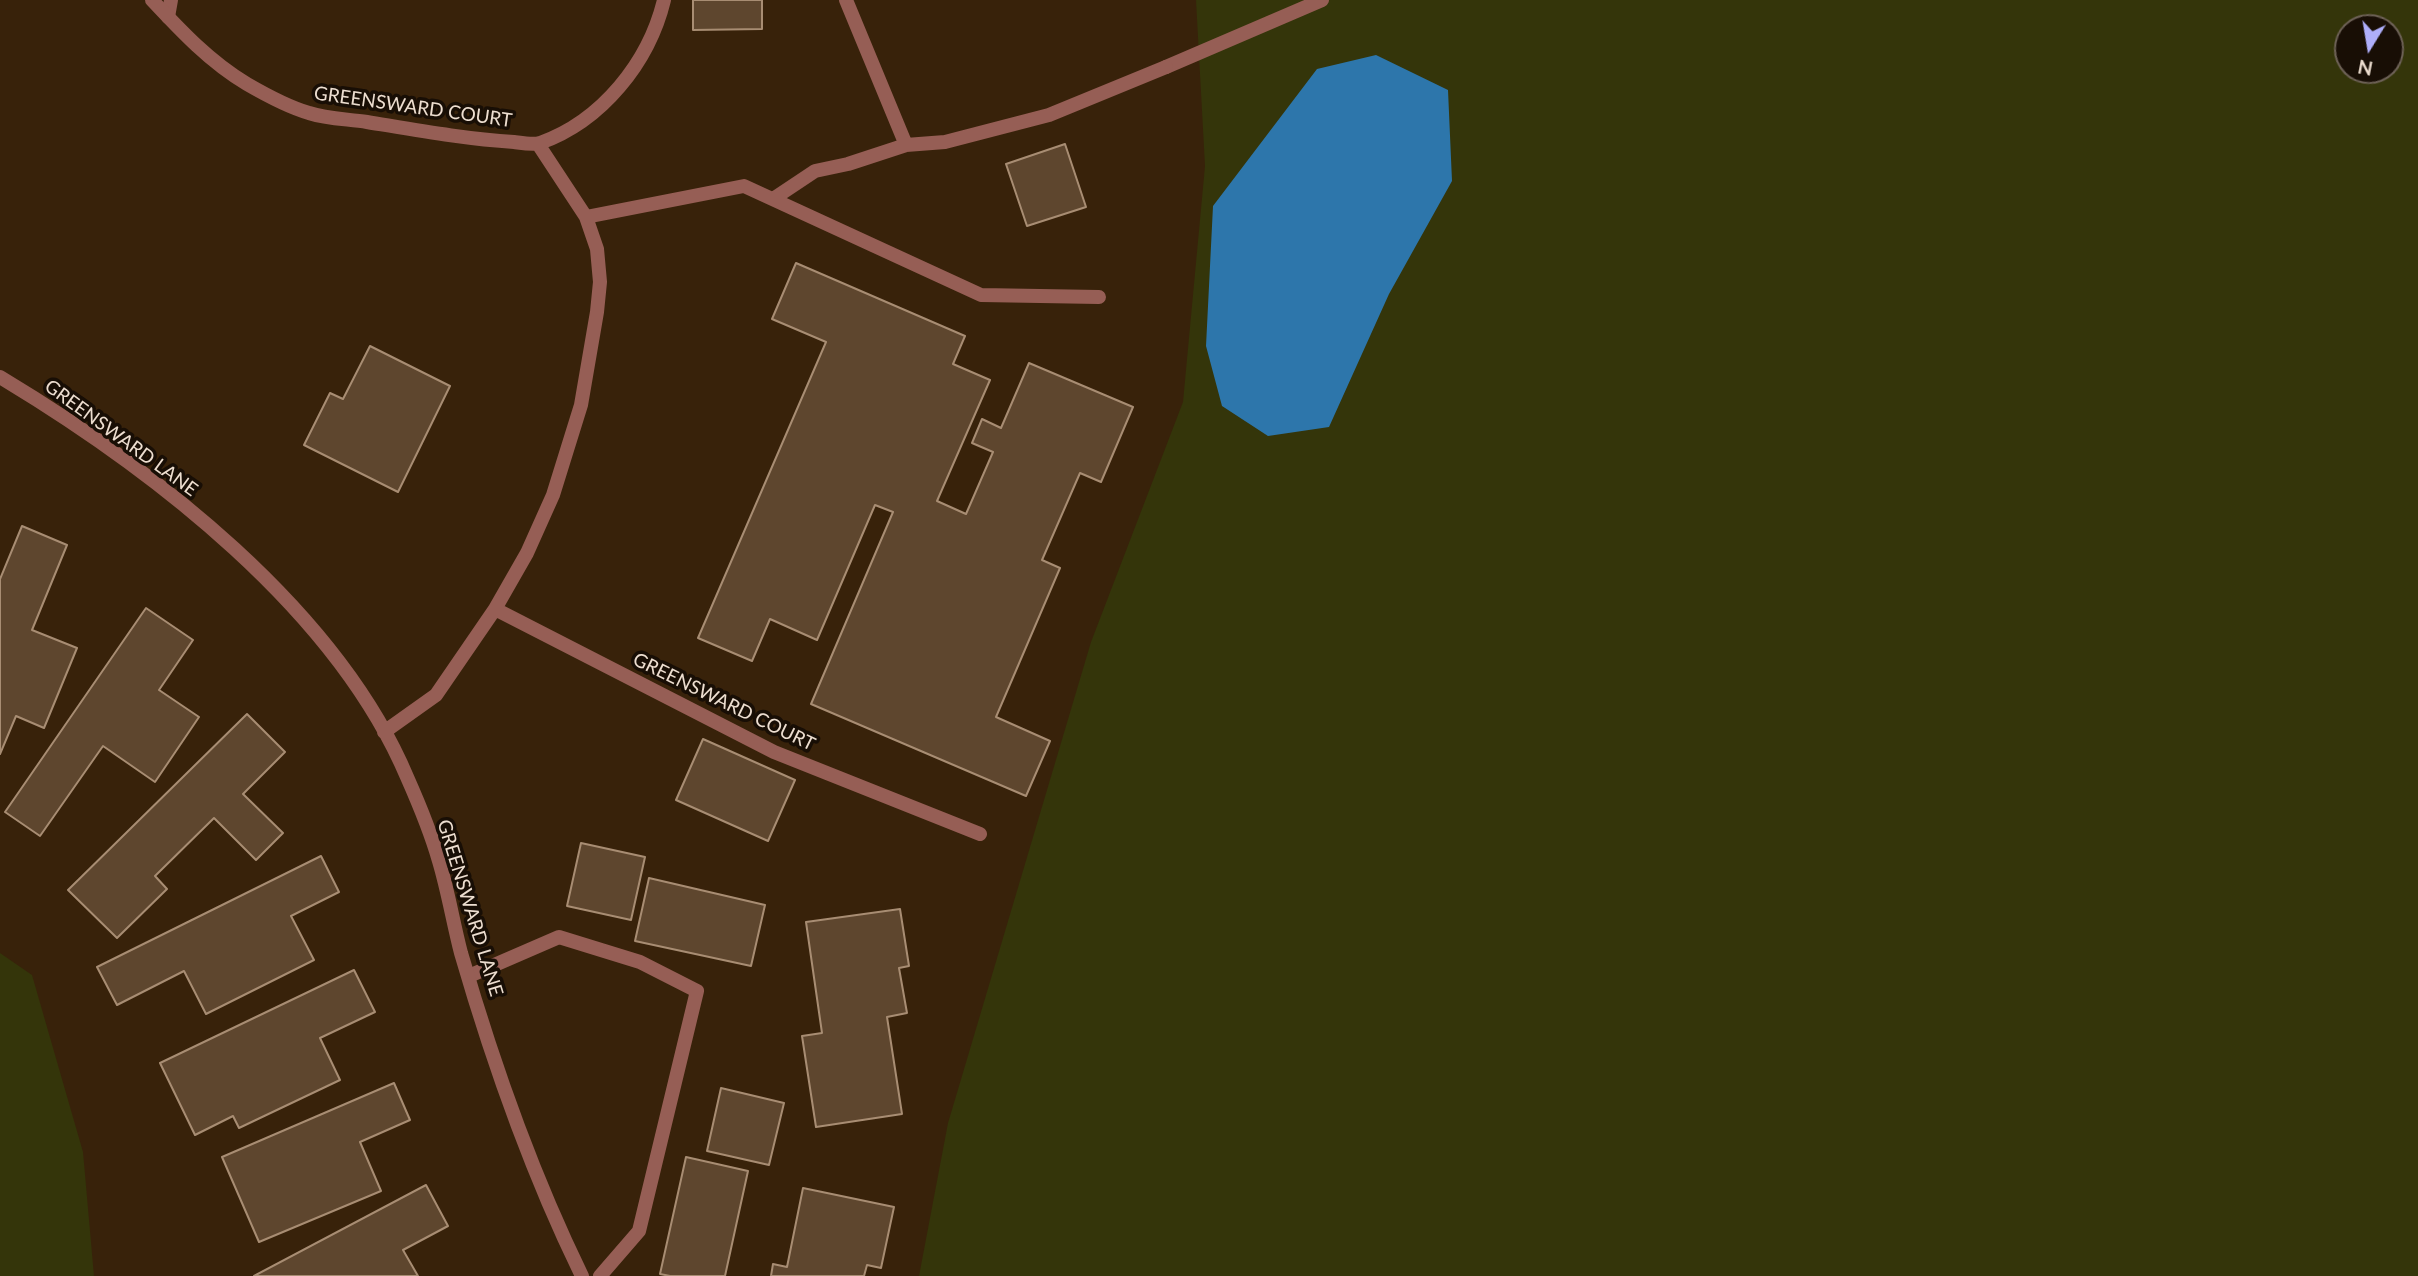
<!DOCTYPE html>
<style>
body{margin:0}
#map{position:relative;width:2418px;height:1276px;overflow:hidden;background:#38220a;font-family:Lato,sans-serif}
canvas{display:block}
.north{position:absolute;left:2334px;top:14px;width:70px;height:70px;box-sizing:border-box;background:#180e05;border:2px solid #6d6156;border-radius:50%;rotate:191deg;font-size:19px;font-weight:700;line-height:28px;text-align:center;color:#edded0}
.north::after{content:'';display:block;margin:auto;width:24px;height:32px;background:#aeaefa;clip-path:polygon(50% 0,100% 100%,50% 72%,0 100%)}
</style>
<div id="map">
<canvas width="2418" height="1276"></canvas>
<div class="north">N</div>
</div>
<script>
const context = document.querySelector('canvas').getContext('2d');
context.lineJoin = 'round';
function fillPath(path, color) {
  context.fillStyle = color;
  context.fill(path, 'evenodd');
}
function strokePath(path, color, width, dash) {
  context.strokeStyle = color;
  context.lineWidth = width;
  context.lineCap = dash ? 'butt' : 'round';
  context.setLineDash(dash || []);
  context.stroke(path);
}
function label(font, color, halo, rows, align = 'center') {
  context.font = font + ' Lato,sans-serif';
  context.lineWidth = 7;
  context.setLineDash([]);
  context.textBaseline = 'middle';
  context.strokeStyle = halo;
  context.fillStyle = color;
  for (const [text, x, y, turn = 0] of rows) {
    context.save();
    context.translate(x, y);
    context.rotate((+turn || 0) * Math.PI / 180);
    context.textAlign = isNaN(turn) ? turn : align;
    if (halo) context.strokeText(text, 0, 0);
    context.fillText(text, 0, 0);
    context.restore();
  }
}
const green = new Path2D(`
 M1196,0H2418V1276H919L948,1123L1091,642L1183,402L1205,166ZM2348,28H2390V70H2348Z
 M0,953L32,975L83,1152L94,1276H0Z`);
const water = new Path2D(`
 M1376,55L1448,90L1452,181L1389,294L1329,427L1268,436L1222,406L1206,346L1213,206L1317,69Z`);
const building = new Path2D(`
 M693,0H762V29L693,30Z
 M1065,144L1086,207L1027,226L1006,164Z
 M796,263L965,336L953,364L990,380L937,501L966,514L993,452L972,443L982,419L1001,428L1029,363L1133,407L1101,482L1080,473L1042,560L1060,568L996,717L1050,741L1026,796L811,704L893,512L875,505L817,640L770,619L752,661L698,638L826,342L772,319Z
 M370,346L450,386L398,492L304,445L330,393L343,399Z
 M22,526L67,545L32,630L77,648L44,728L16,716L0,754V579Z
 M146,608L193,640L159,690L199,717L155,782L103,746L40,836L5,812Z
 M247,714L285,752L243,794L283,833L256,860L214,818L155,876L167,889L117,938L68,890Z
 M703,739L795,780L768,841L676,800Z
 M581,843L645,857L631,920L567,906Z
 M321,856L339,892L291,916L314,960L206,1014L184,971L117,1005L97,967Z
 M649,878L765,905L751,966L635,941Z
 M900,909L909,966L899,968L907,1013L887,1017L902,1114L816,1127L802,1036L822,1033L806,922Z
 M354,970L375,1012L320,1038L340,1080L239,1128L233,1116L195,1135L160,1063Z
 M394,1083L410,1120L360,1142L381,1191L259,1242L222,1157Z
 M721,1088L784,1103L769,1165L707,1151Z
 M686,1157L748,1171L725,1276H670L660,1274Z
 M426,1185L448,1226L403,1250L418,1276H254Z
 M803,1188L894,1207L881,1268L867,1265L864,1276H771L773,1264L787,1267Z`);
const service = new Path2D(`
 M168,17L171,0
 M1166,67L1322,0
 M469,976L559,937L640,962L697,991L639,1231L600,1276`);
const minor = new Path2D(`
 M152,0C181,31 210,62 247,84C266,95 288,107 309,113C327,119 348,119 367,122C416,130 465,139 514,142C522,143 533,145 540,143C602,121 649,62 664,0
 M846,0L906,145
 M773,199L815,171L848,164L906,145L945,142L1049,115L1166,67
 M586,217L744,186L981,295L1099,297
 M0,377C153,469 336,609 407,777C419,804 431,833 439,861C448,891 453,922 461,953C492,1060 533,1176 582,1276
 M495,609L774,752L980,834
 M384,732L436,695L495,609L527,553L553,495L581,405L597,312L600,282L597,249L586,217L538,144`);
const streetNames = [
 ["GREENSWARD COURT",413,107,8],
 ["GREENSWARD LANE",121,438,36],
 ["GREENSWARD COURT",724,702,26],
 ["GREENSWARD LANE",470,908,73]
];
fillPath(green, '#34350a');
fillPath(water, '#2d76ab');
fillPath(building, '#5e462e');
strokePath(building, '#a88d73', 2);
strokePath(service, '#965e55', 14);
strokePath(minor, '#965e55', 14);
label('19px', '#edded0', '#180e05', streetNames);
</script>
